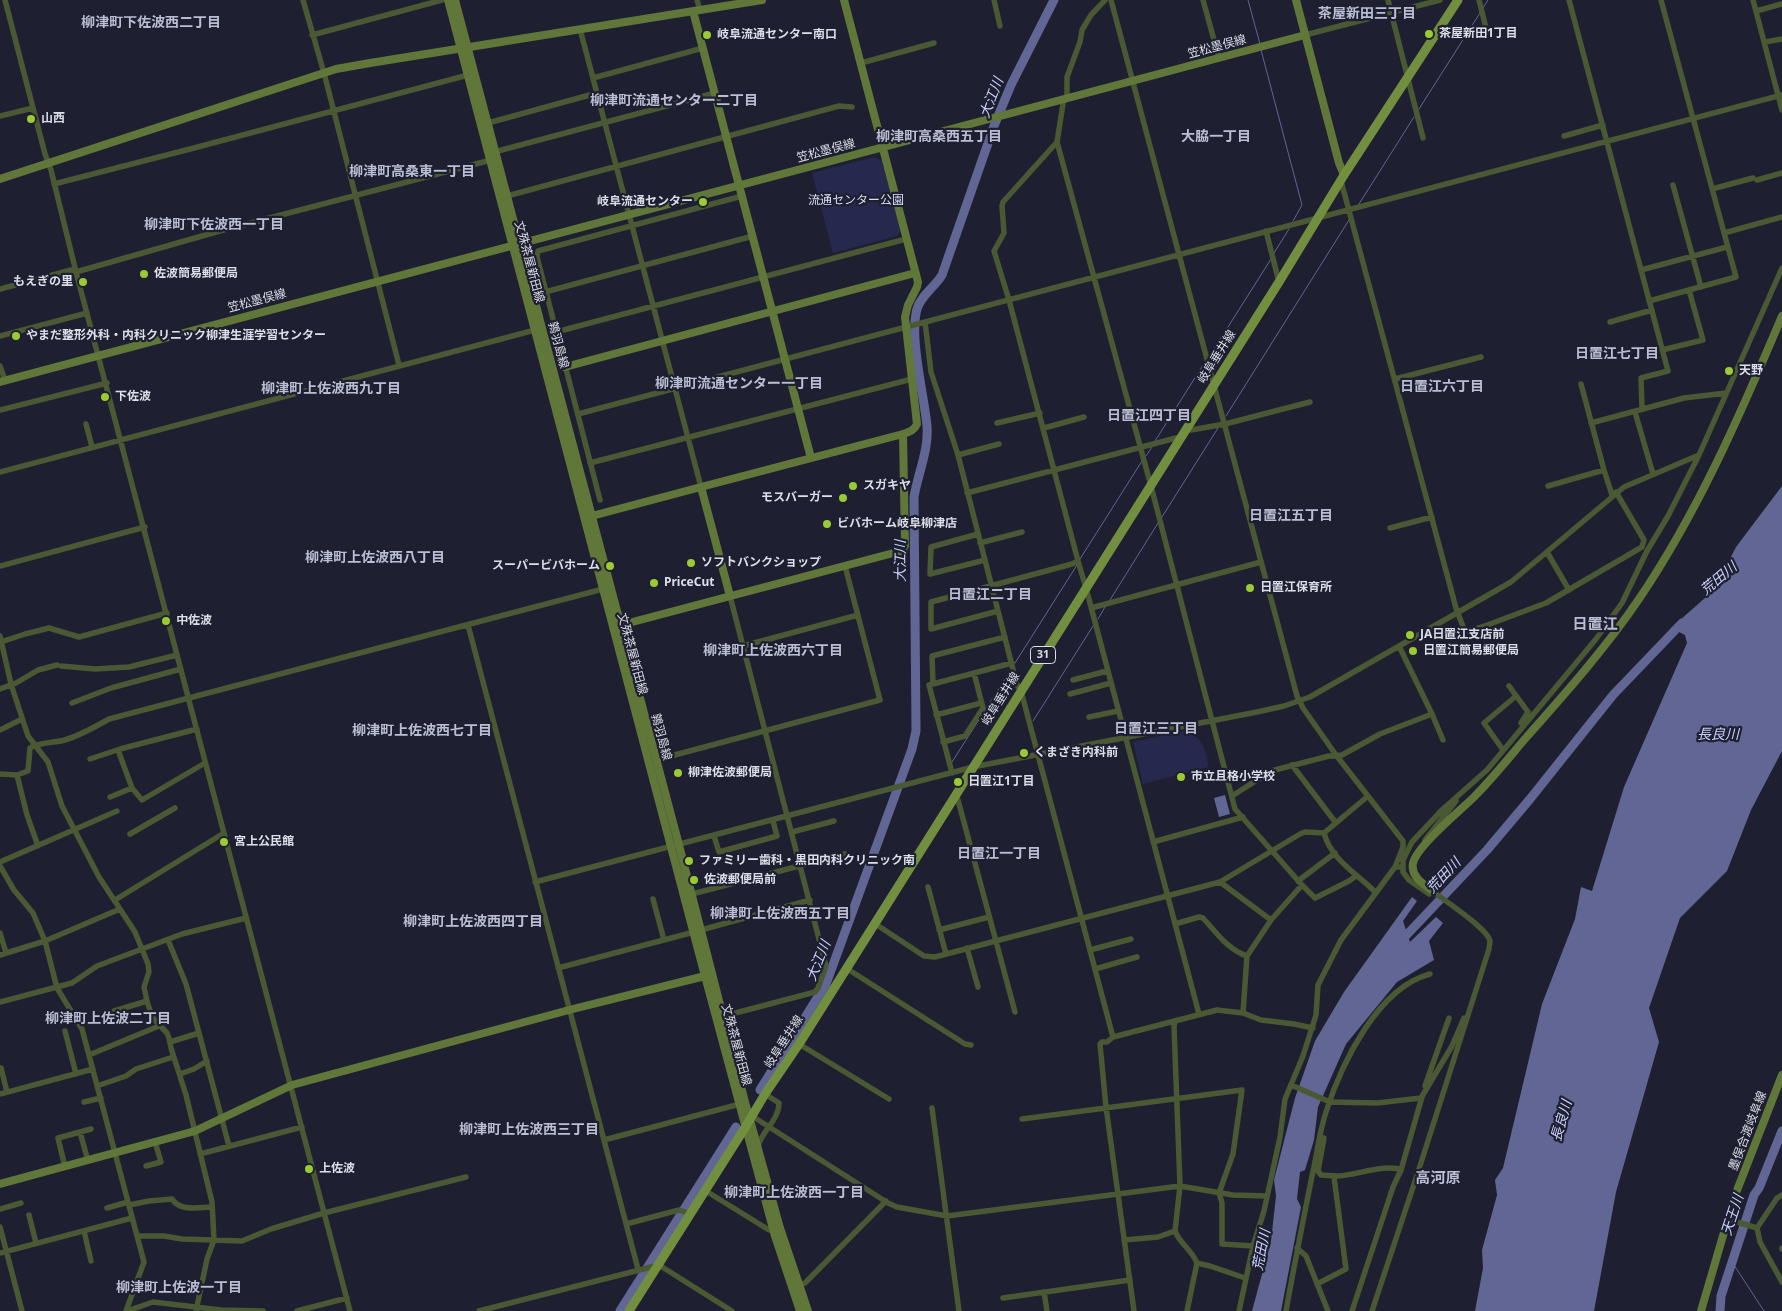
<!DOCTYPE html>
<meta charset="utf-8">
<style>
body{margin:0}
canvas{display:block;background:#1e1f30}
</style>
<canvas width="1782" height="1311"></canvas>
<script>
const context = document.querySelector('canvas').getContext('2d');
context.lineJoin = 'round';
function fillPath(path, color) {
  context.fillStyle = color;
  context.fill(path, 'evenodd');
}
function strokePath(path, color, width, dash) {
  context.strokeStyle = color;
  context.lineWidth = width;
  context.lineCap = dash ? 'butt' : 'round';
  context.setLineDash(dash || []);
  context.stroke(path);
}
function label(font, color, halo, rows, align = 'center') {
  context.font = font + ' "Noto Sans","Noto Sans JP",sans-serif';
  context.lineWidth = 4.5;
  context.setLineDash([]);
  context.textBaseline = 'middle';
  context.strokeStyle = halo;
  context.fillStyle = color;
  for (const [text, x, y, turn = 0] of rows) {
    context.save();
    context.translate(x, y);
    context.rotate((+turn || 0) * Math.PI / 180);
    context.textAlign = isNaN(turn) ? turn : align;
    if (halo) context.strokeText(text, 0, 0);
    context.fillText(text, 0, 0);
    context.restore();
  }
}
const green = new Path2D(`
 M875,157L882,161L901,230L897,236L833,253L812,173Z
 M1188,730C1201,738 1208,752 1208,767L1143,784L1133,742Z`);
const water = new Path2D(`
 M1782,486V751L1751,810L1727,871L1680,918L1649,1008L1659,1042L1616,1192L1594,1311H1475L1483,1268L1482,1250L1497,1195L1495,1180L1503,1168L1542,1004L1575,919L1581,887L1592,891L1624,787L1687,643L1685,635L1671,628L1714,590L1736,547Z
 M1225,795L1230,814L1219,817L1214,798Z
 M1412,897L1417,901L1403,921L1410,942L1436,917L1443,923L1429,941L1434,960L1397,982L1346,1044L1318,1107L1314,1140L1305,1170L1300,1172L1297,1199L1301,1207L1281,1311H1252L1271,1241L1276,1196L1274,1180L1295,1098L1315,1041L1344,992Z`);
const stream = new Path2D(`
 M1248,0L1260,44
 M1483,8L1488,0
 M1261,50L1302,205L1293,221
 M1419,109L1480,13
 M1359,204L1414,117
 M1274,253L1289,229
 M1209,357L1271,259
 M1226,416L1349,220
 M1155,441L1205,362
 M1146,456L1152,447
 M1162,517L1218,428
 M1080,559L1142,461
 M1110,600L1158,523
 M1098,619L1105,607
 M1015,663L1077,565
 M1033,721L1093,626
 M952,762L1010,671
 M1732,1262L1764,1311`);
const river = new Path2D(`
 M1399,943L1487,850L1530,799L1613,695L1682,623
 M760,1090L826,984L912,749L916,731L914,497C918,473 929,450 927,426C924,394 909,338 917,309C921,295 935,287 942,275L994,126L1011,85L1054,0
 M620,1311L736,1127
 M1720,1311L1721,1296L1754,1195L1759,1188L1782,1131`);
const street = new Path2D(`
 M5,0L45,154L51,170L76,272L350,1311
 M303,0L324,73L399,365
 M697,0L700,10
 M994,0L1000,26
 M1111,0L1297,696L1303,708L1336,755L1403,841V847L1395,867H1402
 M1203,0L1219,58
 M1388,0L1423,138
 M1479,0L1486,28
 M1569,0L1668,371L1641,378L1642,409
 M1753,0L1782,110
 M1756,11L1782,4
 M580,29L701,487
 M312,35L442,0
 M1305,35L1440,0
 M1765,42L1782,39
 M861,63L934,43
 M593,78L703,48
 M1067,98V77L1080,42L1082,30L1091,15L1105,0
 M1063,99V104L1057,142L1151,486L1235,809L1302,885L1271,920L1247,956L1243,1013
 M0,116L33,108
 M488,123L597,93
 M1564,136L1603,125
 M1057,142L1003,202L1002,206L1004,233L994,251L1009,300L1078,561L1086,588L1199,1014
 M498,151L715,93
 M1757,180L1782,173
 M1341,181L1456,608L1465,632L1482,627L1546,603L1642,547L1644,540L1616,492
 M54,184L194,148L468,75
 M1673,185L1701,287
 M1712,189L1753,178
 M507,196L839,106L852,107
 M1266,231L1279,282
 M1724,233L1782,217
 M1641,270L1727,247
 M0,289L71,270L76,272L216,232L491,160
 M545,292L753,236
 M1649,301L1736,277L1661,0
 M925,322L931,372L958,455L1017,685L1021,691L1113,1037
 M1610,322L1652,310
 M556,332L906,239
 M0,336L87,313
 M1662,350L1703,340L1689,290
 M0,366L5,380
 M1395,379L1481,357
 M1581,384L1604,470L1612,495
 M0,410L107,383
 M1635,412L1653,474
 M578,414L1782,95
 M997,423L1040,413
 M1591,423L1684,398L1726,393
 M86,424L92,447
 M1044,428L1084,417
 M1186,429L1191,430L1225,424L1310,402
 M958,455L999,444
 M590,463L912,379
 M0,472L535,330
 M1548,486L1604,470
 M967,493L1176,438H1181
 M600,500L537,257L538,251L742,196
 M1390,528L1432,517
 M978,534L931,547L930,574L985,560
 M980,543L1022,532
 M1547,552L1569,590
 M0,566L145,527
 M1091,608L1261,562
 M998,611L931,629V602L1072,564L1078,561
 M468,625L638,1269
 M0,636L11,684L28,736L48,762L62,806L99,877L135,932L148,964L149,972L144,987L147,1001L152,1017L167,1033L169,1038L171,1048L186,1095L212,1202L214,1240L207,1259L196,1311
 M1,642L25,634L49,628L79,637L167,613
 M743,646L858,615
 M1399,646L1432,714L1443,740
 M61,666L95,669L129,667L177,655
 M1073,680L1107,671
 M933,684L932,656L1005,637
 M1509,686L1528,712L1521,723
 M0,689L16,683L38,670L57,665
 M1070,694L1111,683
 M72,703L111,688L181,669
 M936,715L981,703
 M1089,717L1118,711
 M0,730L22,719
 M943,742L965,736L983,708L974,673
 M118,750L132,788L142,800L205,763
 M1503,750L1484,723L1516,696
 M90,759L120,749L197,729
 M656,760L880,700L845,566
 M1292,765L1336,823
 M952,773L929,685L1012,663
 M0,774L17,775L28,771L30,748C39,742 55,743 65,740C81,735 95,727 109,719L603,589
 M17,775L27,815L38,846
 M956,796L958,800L1015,1012
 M1232,796L1271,771L1329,756L1342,755L1380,734L1432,714
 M110,797L132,788
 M792,832L834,821
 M1324,833C1331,860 1358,874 1376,893
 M130,834L175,808
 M714,836L719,852L777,836L773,821
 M1425,840L1456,801
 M1153,842L1243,817
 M0,862L117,811
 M0,866L14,890L33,913L45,941L57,988L82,1029L144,1262L126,1311
 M1298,881L1335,853
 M535,882L973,767L1257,712L1284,706L1310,697L1511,582L1624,487L1699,455
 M1220,882L1271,920
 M1302,885L1315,898L1349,881L1356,876
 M928,887L946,954
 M692,894L845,854
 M653,899L664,940
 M115,900L224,833
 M874,923L924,956L935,957L1220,882L1300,834L1305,832L1324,833L1368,796
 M1175,924L1199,917L1203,918C1216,932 1228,950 1247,956
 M701,930L810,900
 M939,930L989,917
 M0,933L6,953
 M168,940L186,984L229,1146
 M967,948L978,987
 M1090,950L1131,939
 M0,955L45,941L120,909
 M558,968L694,932
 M846,968L965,1044L971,1045
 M1095,969L1137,957
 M0,1002L72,983L97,966L182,934L246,918
 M114,1011L147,1001
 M724,1016L815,992L818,988L826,966L730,596
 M1175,1021L1174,1026L1180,1186L1175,1231C1180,1244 1192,1250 1197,1263L1187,1311
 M65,1031L76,1074
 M170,1042L199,1033
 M799,1044L889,1099
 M89,1055L159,1026
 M1,1068L7,1092
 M180,1074L194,1069L207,1061
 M1291,1085L1330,1102L1377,1103L1421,1098L1452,1046L1464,1018
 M97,1086L126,1076L136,1069L173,1057
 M1425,1086L1449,1018
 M0,1094L93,1069
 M84,1102L101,1098
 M932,1108L959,1311
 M752,1116L888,1203L897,1207L947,1216L1180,1186L1233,1195L1267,1196
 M1022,1119L1242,1090L1233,1154L1219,1193L1222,1203V1244L1253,1246
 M80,1132L88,1161
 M1324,1138L1318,1171L1321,1175C1326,1175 1332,1176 1337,1176C1353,1176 1388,1163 1401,1170L1393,1187L1352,1311
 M604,1140L740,1104
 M758,1146C762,1131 779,1120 779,1103L765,1094
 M200,1154L302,1127
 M146,1166L161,1162L155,1142
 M65,1167L58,1138L91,1129
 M1401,1170L1422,1097
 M706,1191L769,1230L773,1229
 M1782,1195L1777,1198L1757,1228L1760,1242L1782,1282
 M129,1205L149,1201L172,1199C180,1212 200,1207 212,1207
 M107,1208L128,1202
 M0,1209L21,1203
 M29,1215L36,1243
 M1727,1219L1757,1228
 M626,1224L679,1210L691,1214
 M0,1227L22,1311
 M84,1231L91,1261
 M137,1236H164L182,1239L242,1241L271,1229L324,1213L466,1177
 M1124,1240L1158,1237L1175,1231
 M1297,1248L1306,1256L1328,1311
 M1782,1249V1248
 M0,1253L132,1218
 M1197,1263L1210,1266L1245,1278
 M1317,1284L1346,1269L1334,1177
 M799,1285L805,1283L886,1201
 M1044,1292L1047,1311
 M1003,1298L1130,1280
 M127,1311L153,1302L221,1310L263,1311
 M297,1311L347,1298
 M479,1311L659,1265L732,1311
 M1134,1311L1106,1107L1100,1044L1102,1042H1107L1113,1037L1217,1010L1243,1013L1261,1020L1294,1024L1313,1028
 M1239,1311L1253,1246L1264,1211L1280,1137L1285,1099L1303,1056L1316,1015L1318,985L1341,940L1395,867
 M1286,1311C1294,1266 1303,1221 1312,1176C1317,1155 1319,1133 1326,1112C1341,1065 1377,988 1430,974
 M1372,1311L1420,1166L1489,949C1489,946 1490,944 1490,941C1487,928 1446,902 1434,892L1429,894L1409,880L1403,872V860L1412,842L1443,809L1487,770L1596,639L1622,603L1647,551L1668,516L1699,455L1782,268`);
const secondary = new Path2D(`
 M448,0L705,976L775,1236L800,1311
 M455,0L679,845L745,1102L780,1228L808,1311
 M1296,0L1339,163L1344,175
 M693,11L811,458
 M0,179L336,69L370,63L762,0
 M565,367L915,273
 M0,382L1305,35
 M701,487L903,434C909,432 914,431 917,424L905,317L908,305L917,287L918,282L844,0
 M588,517L701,487L730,596
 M621,625L901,551L905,546L903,434
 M1434,892C1425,885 1410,877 1413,863C1417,846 1461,810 1474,797C1492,779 1508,759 1524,740C1564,695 1605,649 1639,599C1698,512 1741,413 1782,316
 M0,1184L195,1131L292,1085L569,1010L709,975
 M1701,1311L1734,1198L1782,1075`);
const primary = new Path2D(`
 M629,1311L746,1126L765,1094L799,1044L1279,282L1344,175L1458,0`);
const markers = [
 [1429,34,5,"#9bcb33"],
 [707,35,5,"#9bcb33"],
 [31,119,5,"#9bcb33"],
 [703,202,5,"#9bcb33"],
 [144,274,5,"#9bcb33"],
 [83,282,5,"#9bcb33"],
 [16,336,5,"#9bcb33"],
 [1729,371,5,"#9bcb33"],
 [105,397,5,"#9bcb33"],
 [853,486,5,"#9bcb33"],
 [843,498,5,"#9bcb33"],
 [827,524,5,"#9bcb33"],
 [691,563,5,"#9bcb33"],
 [610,566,5,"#9bcb33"],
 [654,583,5,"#9bcb33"],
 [1250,588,5,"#9bcb33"],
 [166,621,5,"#9bcb33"],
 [1410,635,5,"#9bcb33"],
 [1413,651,5,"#9bcb33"],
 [1024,753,5,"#9bcb33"],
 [678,773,5,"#9bcb33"],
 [1181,777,5,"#9bcb33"],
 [958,782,5,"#9bcb33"],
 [224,842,5,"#9bcb33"],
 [689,861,5,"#9bcb33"],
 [694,880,5,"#9bcb33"],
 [309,1169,5,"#9bcb33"]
];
const shields = [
 [1043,655,25]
];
const shieldNames = [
 ["31",1043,655]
];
const poiNames = [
 ["茶屋新田1丁目",1439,34],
 ["岐阜流通センター南口",717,35],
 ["山西",41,119],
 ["岐阜流通センター",693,202,"right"],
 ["佐波簡易郵便局",154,274],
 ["もえぎの里",73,282,"right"],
 ["やまだ整形外科・内科クリニック柳津生涯学習センター",26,336],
 ["天野",1739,371],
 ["下佐波",115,397],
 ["スガキヤ",863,486],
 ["モスバーガー",833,498,"right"],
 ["ビバホーム岐阜柳津店",837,524],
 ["ソフトバンクショップ",701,563],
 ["スーパービバホーム",600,566,"right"],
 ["PriceCut",664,583],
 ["日置江保育所",1260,588],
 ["中佐波",176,621],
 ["JA日置江支店前",1420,635],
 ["日置江簡易郵便局",1423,651],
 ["くまざき内科前",1034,753],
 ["柳津佐波郵便局",688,773],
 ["市立且格小学校",1191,777],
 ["日置江1丁目",968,782],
 ["宮上公民館",234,842],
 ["ファミリー歯科・黒田内科クリニック南",699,861],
 ["佐波郵便局前",704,880],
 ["上佐波",319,1169]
];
const streetNames = [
 ["笠松墨俣線",1217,47,-15],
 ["笠松墨俣線",826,151,-15],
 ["文殊茶屋新田線",529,262,75],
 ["笠松墨俣線",257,301,-15],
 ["鶉羽島線",558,345,75],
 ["岐阜垂井線",1217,357,-58],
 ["文殊茶屋新田線",632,654,75],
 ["岐阜垂井線",1001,699,-58],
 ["鶉羽島線",661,737,75],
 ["岐阜垂井線",784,1042,-57],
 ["文殊茶屋新田線",736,1045,75],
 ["墨俣合渡岐阜線",1748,1131,-69]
];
const parkNames = [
 ["流通センター公園",856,201]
];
const neighbourhoodNames = [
 ["茶屋新田三丁目",1367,14],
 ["柳津町下佐波西二丁目",151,23],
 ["柳津町流通センター二丁目",674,101],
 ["柳津町高桑西五丁目",939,137],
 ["大脇一丁目",1216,137],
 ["柳津町高桑東一丁目",412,172],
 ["柳津町下佐波西一丁目",214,225],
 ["日置江七丁目",1617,354],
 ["柳津町流通センター一丁目",739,384],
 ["日置江六丁目",1442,387],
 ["柳津町上佐波西九丁目",331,389],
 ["日置江四丁目",1149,416],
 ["日置江五丁目",1291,516],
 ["柳津町上佐波西八丁目",375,558],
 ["日置江二丁目",990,595],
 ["柳津町上佐波西六丁目",773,651],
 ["日置江三丁目",1156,729],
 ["柳津町上佐波西七丁目",422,731],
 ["日置江一丁目",999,854],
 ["柳津町上佐波西五丁目",780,914],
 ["柳津町上佐波西四丁目",473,922],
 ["柳津町上佐波二丁目",108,1019],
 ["柳津町上佐波西三丁目",529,1130],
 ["柳津町上佐波西一丁目",794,1193],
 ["柳津町上佐波一丁目",179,1288]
];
const waterNames = [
 ["大江川",992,98,-69],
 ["大江川",901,561,-90],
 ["荒田川",1719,579,-40],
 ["長良川",1718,735],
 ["荒田川",1444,876,-47],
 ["大江川",819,961,-68],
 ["長良川",1562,1121,-74],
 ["天王川",1733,1215,-72],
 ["荒田川",1262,1250,-79]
];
const quarterNames = [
 ["日置江",1595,625],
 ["高河原",1438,1179]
];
fillPath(green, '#26284d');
fillPath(water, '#616694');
strokePath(stream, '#616694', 1);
strokePath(river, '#616694', 9);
strokePath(street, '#4a5833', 5.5);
strokePath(secondary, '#61773a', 8);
strokePath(primary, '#728f3f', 9);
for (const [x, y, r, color] of markers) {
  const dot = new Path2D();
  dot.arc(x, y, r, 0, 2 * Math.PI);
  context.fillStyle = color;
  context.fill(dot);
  strokePath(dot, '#1e1f30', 2);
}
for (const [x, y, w] of shields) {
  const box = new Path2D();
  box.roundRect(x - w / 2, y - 8.5, w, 17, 4);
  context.fillStyle = '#1e1f30';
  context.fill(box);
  strokePath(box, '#dcdee9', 1);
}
label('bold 11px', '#dcdee9', null, shieldNames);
label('bold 12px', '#dcdee9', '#1e1f30', poiNames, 'left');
label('12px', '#dcdee9', '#1e1f30', streetNames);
label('12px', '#dadefc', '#1e1f30', parkNames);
label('bold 14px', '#babdd3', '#1e1f30', neighbourhoodNames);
label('italic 14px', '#cbd1fd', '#1e1f30', waterNames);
label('bold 15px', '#babdd3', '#1e1f30', quarterNames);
</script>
